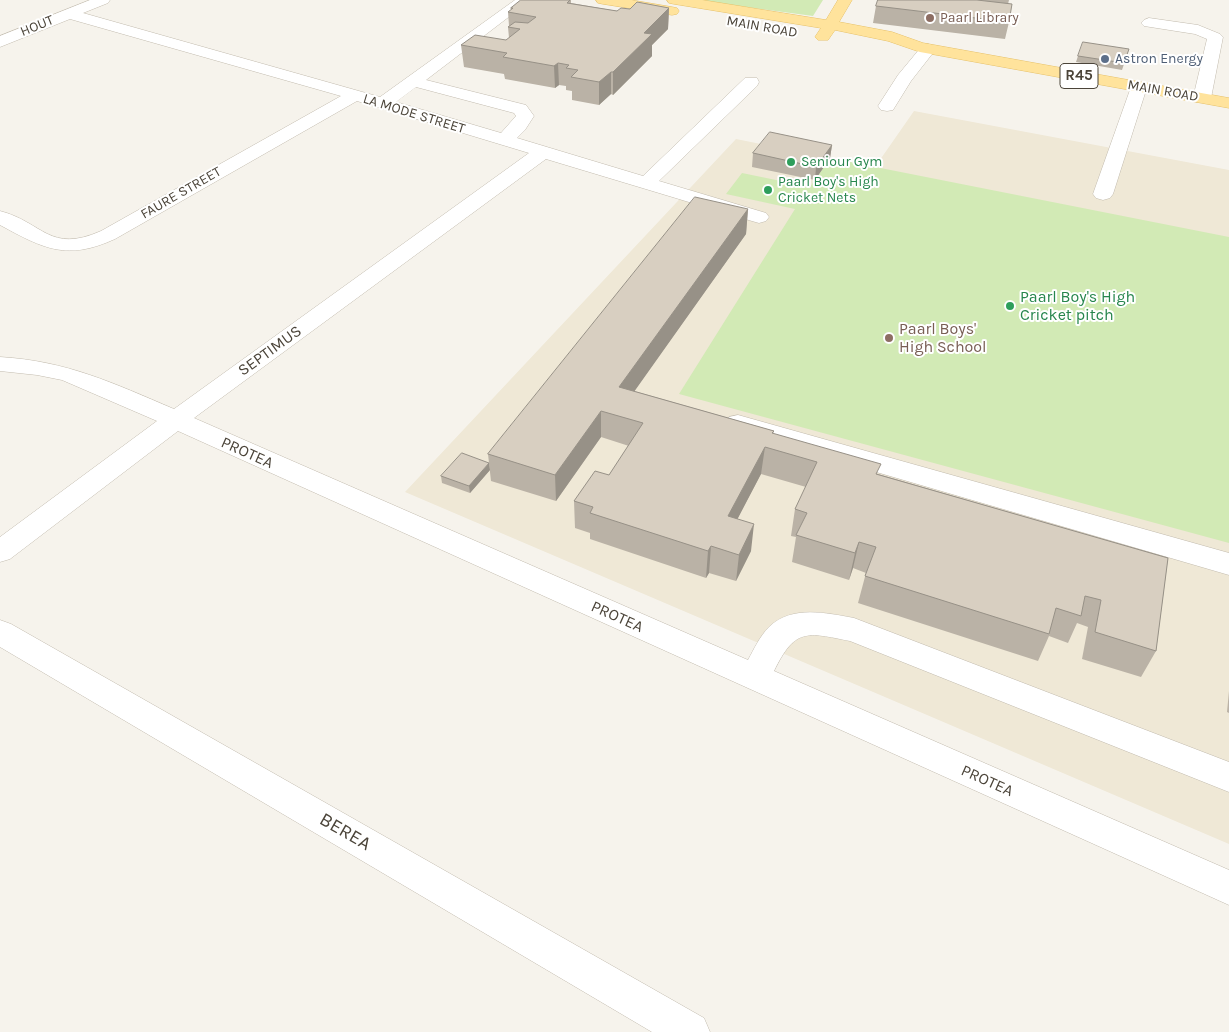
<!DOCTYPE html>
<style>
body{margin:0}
canvas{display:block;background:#f6f3ec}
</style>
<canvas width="1229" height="1032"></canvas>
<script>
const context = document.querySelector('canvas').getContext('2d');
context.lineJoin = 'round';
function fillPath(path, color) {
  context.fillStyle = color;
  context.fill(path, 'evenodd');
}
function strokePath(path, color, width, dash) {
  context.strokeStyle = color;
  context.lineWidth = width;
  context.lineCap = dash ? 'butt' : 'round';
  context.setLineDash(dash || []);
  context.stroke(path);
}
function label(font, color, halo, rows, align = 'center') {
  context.font = font + ' Karla,sans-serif';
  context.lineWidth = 4;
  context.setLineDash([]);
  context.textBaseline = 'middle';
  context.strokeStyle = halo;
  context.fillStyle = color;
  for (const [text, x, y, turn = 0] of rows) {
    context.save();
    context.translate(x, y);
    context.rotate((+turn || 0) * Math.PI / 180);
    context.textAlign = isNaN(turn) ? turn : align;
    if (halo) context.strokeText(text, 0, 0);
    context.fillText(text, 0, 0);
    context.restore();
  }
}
const education = new Path2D(`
 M914,111L1229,170V844L405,492L736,139L875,167Z`);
const green = new Path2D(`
 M694,0H823L813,16Z
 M830,158L1229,237V543L679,394L795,209L726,194L742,173L810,187Z`);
const minor = new Path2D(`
 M90,0H110L108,3L83,13L380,97L515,0H531L426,80L526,105L534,116L525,130L517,138L643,176L745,78H757L759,82L757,86L659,181L766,213L769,217L766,221L759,223L752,221L546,159L194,418L748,660C754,649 760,636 769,627C792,605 826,613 854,618L1229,762V792L850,641C806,632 795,628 774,671L1229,870V905L178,431L10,559L0,562V537L157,421L62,380L37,375L0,371V357C67,361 113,383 174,409L529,153L357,101L115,239C67,261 44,249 0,225V211C43,222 49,254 101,231L341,96L70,19L0,47V36ZM416,87L514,113L516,116L501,133L396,102Z
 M1149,18L1198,25L1220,34L1223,37L1211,98L1208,102H1196L1193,98L1207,39L1195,34L1144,26L1141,23L1144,20Z
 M928,44L934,46L936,49L911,81L893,110L887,111L881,110L878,106L898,75L922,46Z
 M1139,82L1145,83L1147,87L1113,194L1110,198L1103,200L1096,198L1093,194L1131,87L1133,83Z
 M738,415L1229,553V575L729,429L725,423L729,417Z
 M0,620L11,624L704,1018L710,1032H652L0,647Z`);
const major = new Path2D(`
 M596,0H631L672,7L677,8L679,11L677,14L672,15L603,4L598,3Z
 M667,0H702L826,20L838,0H852L839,22L892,32L923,43L1229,98V108L920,52L888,41L835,30L828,40H818L815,37L821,28L674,4L669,3Z`);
const wall = new Path2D(`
 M521,0H571V3L617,11L630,9L669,8L668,29L652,45V56L613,95L611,94L599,105L572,100V91L566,90V86L559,85L555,88L505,79L504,74L464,67L461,45L506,40L509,38L508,27L509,26L508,12L511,10V8Z
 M878,0H1009L1008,4L1009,22L1005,39L873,23L876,6Z
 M1129,49L1122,70L1076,62L1078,56Z
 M832,145L830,158L815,180L752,167L753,153Z
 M748,209L746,234L634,391L774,431L773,434L878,474L1168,558L1156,651L1141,677L1082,659L1088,627L1077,623L1068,643L1049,636L1038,661L858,603L866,573L853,568L849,580L792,562L796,537L791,536L795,509L806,487L761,474L737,519L751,551L736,581L709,573L706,578L590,539V533L575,528L574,501L609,475L629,446L601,437L556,501L491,481L488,454Z
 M490,470L470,493L442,483L441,476Z
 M1229,691V713L1227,712Z`);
const shadedWall = new Path2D(`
 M669,8L668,29L652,45V56L613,95V72L644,33Z
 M558,63L559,85L555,88L554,66Z
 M611,72V94L599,105V82Z
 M832,145L830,158L815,180L816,167Z
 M748,209L746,234L619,413V387Z
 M601,411V437L556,501L555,475Z
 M765,447L761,474L725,543L728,516Z
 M489,463L490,470L470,493L469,486Z
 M754,524L751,551L736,581L739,555Z
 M859,542L853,568L849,580L855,553Z
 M711,546L709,573L706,578L708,551Z`);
const building = new Path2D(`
 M521,0H570L567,3L617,11L621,8L630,9L637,2L669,8L644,33L652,34L613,72H611L599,82L571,77L578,70L566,68L569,65L558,63L554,66L503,57L507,53L461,45L475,35L506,40L520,29L508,27L515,22L528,23L536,17L508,12L513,8H511Z
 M878,0H977L1012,4L1009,22L876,6Z
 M1083,42L1129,49L1124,63L1078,56Z
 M770,132L832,145L816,167L753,153Z
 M695,197L748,209L619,387L774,431L772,433L881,464L876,474L1168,558L1156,651L1095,632L1101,600L1085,596L1081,616L1056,608L1049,634L865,576L876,547L859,542L855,553L796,535L807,513L795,509L817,462L765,447L728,516L754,524L739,555L711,546L708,551L590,513L593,507L574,501L595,471L609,475L643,423L601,411L555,475L488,454Z
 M462,453L489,463L469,486L441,476Z`);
const markers = [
 [930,18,5,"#8d6e63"],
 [1105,59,5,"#5c6f8a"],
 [791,162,5,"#2e9e5b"],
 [768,190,5,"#2e9e5b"],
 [1010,306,5,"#2e9e5b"],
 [889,338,5,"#8d6e63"]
];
const farEducationnames = [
 ["Paarl Library",940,18]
];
const farStreetnames = [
 ["HOUT",37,26,-22],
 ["MAIN ROAD",762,27,10],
 ["MAIN ROAD",1163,91,10],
 ["LA MODE STREET",414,114,17],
 ["FAURE STREET",181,193,-30]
];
const farServicenames = [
 ["Astron Energy",1115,59]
];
const farLeisurenames = [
 ["Seniour Gym",801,162],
 ["Paarl Boy's High",778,182],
 ["Cricket Nets",778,198]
];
const shields = [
 [1079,76,38]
];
const shieldNames = [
 ["R45",1079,76]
];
const leisureNames = [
 ["Paarl Boy's High",1020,297],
 ["Cricket pitch",1020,315]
];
const educationNames = [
 ["Paarl Boys'",899,329],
 ["High School",899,347]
];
const streetNames = [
 ["SEPTIMUS",270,351,-36],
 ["PROTEA",247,453,24],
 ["PROTEA",617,617,24],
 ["PROTEA",987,781,24]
];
const nearStreetnames = [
 ["BEREA",345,832,30]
];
fillPath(education, '#efe8d6');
fillPath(green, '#d2eab5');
strokePath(minor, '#c2bbae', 1);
strokePath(major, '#e6c16a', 1);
fillPath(minor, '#fff');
fillPath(major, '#ffe39c');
fillPath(wall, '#bab2a6');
fillPath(shadedWall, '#979187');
fillPath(building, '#d8cfc1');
strokePath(building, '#979187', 1);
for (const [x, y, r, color] of markers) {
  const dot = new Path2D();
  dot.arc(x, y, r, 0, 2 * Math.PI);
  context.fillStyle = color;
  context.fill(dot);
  strokePath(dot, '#fff', 2);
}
label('14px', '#785e54', '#fff', farEducationnames, 'left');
label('14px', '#4b4439', '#fff', farStreetnames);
label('14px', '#4e5e75', '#fff', farServicenames, 'left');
label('14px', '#27864d', '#fff', farLeisurenames, 'left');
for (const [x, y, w] of shields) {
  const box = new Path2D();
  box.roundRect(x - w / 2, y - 12.5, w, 25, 4);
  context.fillStyle = '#fff';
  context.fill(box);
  strokePath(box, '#4b4439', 1);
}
label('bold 15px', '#4b4439', null, shieldNames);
label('16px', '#27864d', '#fff', leisureNames, 'left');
label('16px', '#785e54', '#fff', educationNames, 'left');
label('16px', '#4b4439', '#fff', streetNames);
label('19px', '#4b4439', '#fff', nearStreetnames);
</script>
